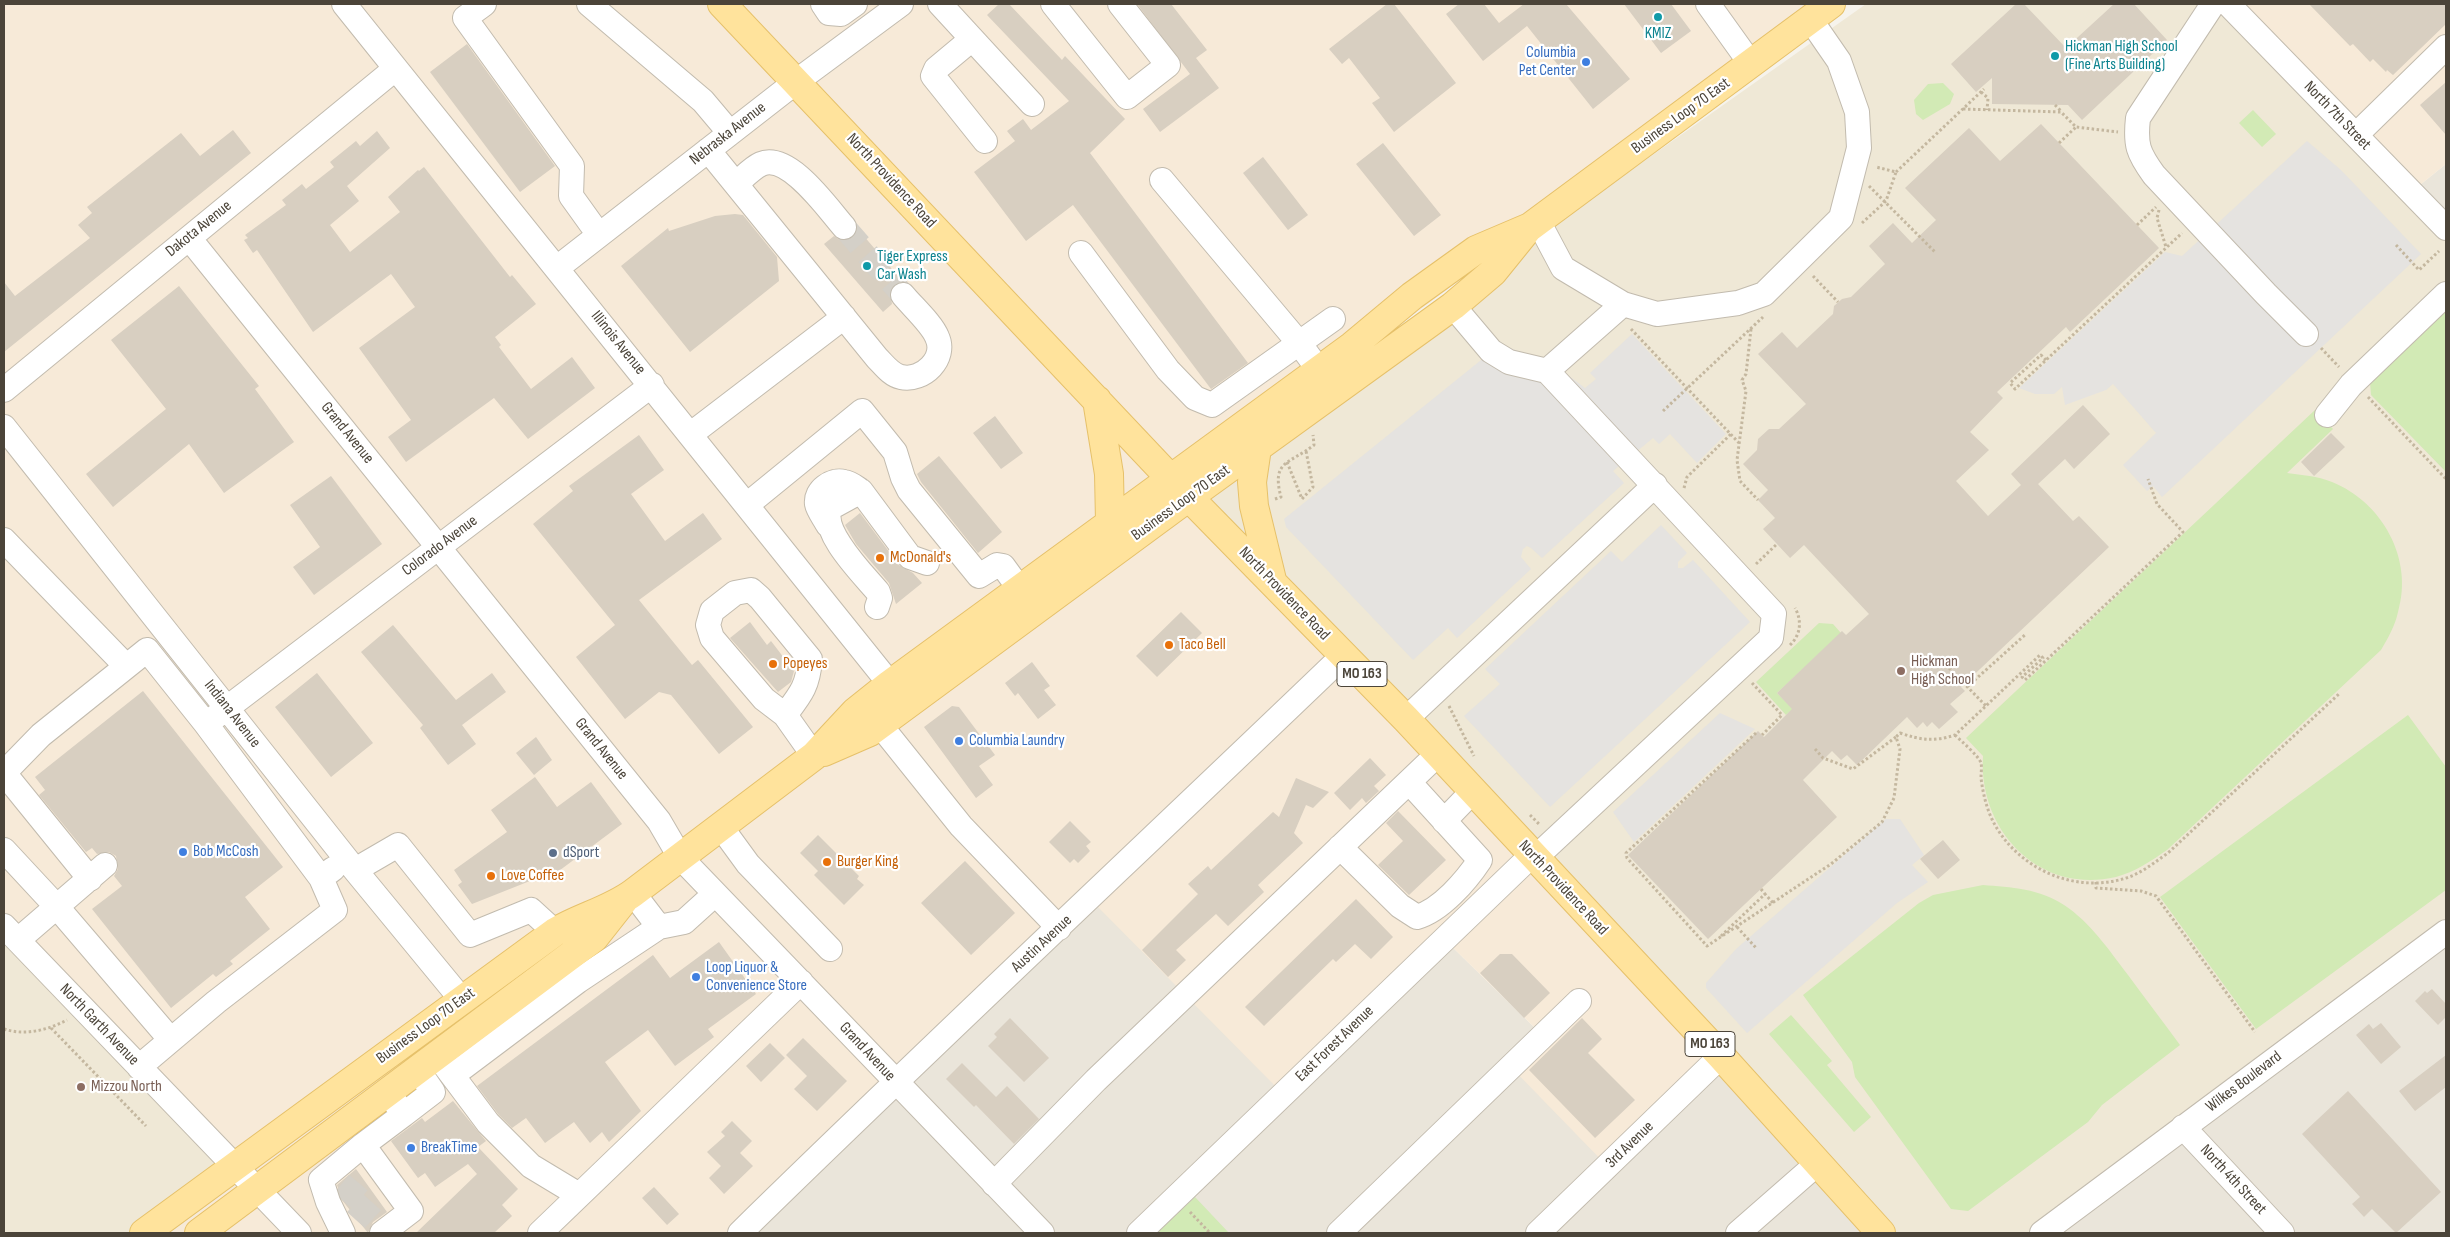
<!DOCTYPE html>
<style>
body{margin:0}
#map{position:relative;width:2450px;height:1237px;overflow:hidden;background:#f6f3ec;font-family:"Sofia Sans Condensed",sans-serif}
canvas{display:block}
.frame{position:absolute;inset:0;border:5px solid #4b4439;pointer-events:none}
</style>
<div id="map">
<canvas width="2450" height="1237"></canvas>
<div class="frame"></div>
</div>
<script>
const context = document.querySelector('canvas').getContext('2d');
context.lineJoin = 'round';
function fillPath(path, color) {
  context.fillStyle = color;
  context.fill(path, 'evenodd');
}
function strokePath(path, color, width, dash) {
  context.strokeStyle = color;
  context.lineWidth = width;
  context.lineCap = dash ? 'butt' : 'round';
  context.setLineDash(dash || []);
  context.stroke(path);
}
function label(font, color, halo, rows, align = 'center') {
  context.font = font + ' "Sofia Sans Condensed",sans-serif';
  context.lineWidth = 4.5;
  context.setLineDash([]);
  context.textBaseline = 'middle';
  context.strokeStyle = halo;
  context.fillStyle = color;
  for (const [text, x, y, turn = 0] of rows) {
    context.save();
    context.translate(x, y);
    context.rotate((+turn || 0) * Math.PI / 180);
    context.textAlign = isNaN(turn) ? turn : align;
    if (halo) context.strokeText(text, 0, 0);
    context.fillText(text, 0, 0);
    context.restore();
  }
}
const residential = new Path2D(`
 M2446,164V231L2410,193Z
 M1092,901L1443,938L1538,1031L1722,1063L1877,1233H746Z
 M2446,938V1233H2042Z`);
const commercial = new Path2D(`
 M4,4H1829L1182,488L1722,1063L1610,1169L1507,1063L1538,1031L1443,938L1282,1093L1092,901L746,1233H170L247,1176L4,920Z
 M2226,4H2446V164L2410,193Z`);
const education = new Path2D(`
 M1866,4H2226L2446,231V938L2042,1233H1877L1182,488Z
 M4,926L247,1176L170,1233H4Z`);
const green = new Path2D(`
 M1943,83L1954,94L1950,104L1923,120L1916,114L1914,100L1928,84Z
 M2253,110L2276,134L2262,147L2239,123Z
 M2446,307V472L2371,395L2370,382Z
 M2315,410L2333,429L2287,473C2302,475 2317,476 2332,482C2382,502 2414,559 2398,612C2395,626 2388,638 2381,650L2167,850C2151,861 2135,872 2116,877C2039,895 1978,830 1983,756L1966,738Z
 M1819,623L1833,624L1841,633L1777,693L1793,709L1786,715L1756,682Z
 M2408,715L2446,767V890L2256,1029L2160,897Z
 M1983,885C2010,887 2041,889 2064,905C2090,922 2109,950 2128,975C2145,998 2163,1022 2180,1045L2102,1105L2088,1122L1968,1211L1951,1209L1855,1077L1852,1062L1803,995L1919,903L1933,895Z
 M1791,1015L1832,1061L1827,1065L1871,1117L1854,1132L1769,1034Z
 M1195,1197L1229,1233H1157Z`);
const parking = new Path2D(`
 M2307,141L2341,170L2421,254L2162,497L2153,486L2147,491L2123,465L2156,433L2113,384L2106,390L2065,405L2062,387L2054,394H2035L2019,388L2165,252L2182,256Z
 M1632,334L1726,434L1697,463L1670,434L1659,444L1653,438L1613,471L1624,483L1542,558L1531,548L1527,546L1523,549L1521,557L1531,569L1457,638L1448,628L1413,660L1286,527L1284,519L1501,344L1531,357H1544L1585,388L1596,379L1590,373Z
 M1661,525L1687,553L1678,562V568H1683L1693,560L1750,622L1550,807L1464,716L1500,684L1485,669L1611,551L1622,562Z
 M1720,713L1755,729L1634,842L1613,812Z
 M1886,819H1900L1924,855L1912,865L1928,882L1897,903L1747,1033L1706,988V983L1736,949Z`);
const building = new Path2D(`
 M999,4H1009L1062,60L1065,56L1125,119L1090,153L1248,363L1211,389L1073,205L1026,241L974,172L1015,141L1007,131L1023,119L1031,130L1069,101L987,15Z
 M1137,4H1171L1207,50L1196,58L1219,88L1160,132L1143,109L1190,74Z
 M1387,4H1394L1456,83L1394,132L1372,103L1380,98L1349,58L1342,64L1329,49Z
 M1459,4H1484L1499,23L1524,4H1566L1630,79L1593,109L1527,26L1483,61L1446,14Z
 M1624,4H1671L1691,31L1661,53Z
 M2016,4H2024L2066,48L2114,4H2134L2167,40L2082,120L2068,105L1992,104V78L1976,92L1951,64Z
 M2309,4H2446V24L2393,75L2387,70L2386,72L2373,59L2370,62L2353,44L2350,46Z
 M467,44L555,166L520,192L430,72Z
 M2446,82V135L2420,105Z
 M2041,124L2159,248L2070,332L2066,327L1997,392L2003,398L1970,432L1989,450L1956,481L1988,516L2021,485L2011,474L2083,405L2110,434L2074,469L2065,459L2038,484L2073,521L2079,516L2109,547L1961,687L1965,691L1950,704L1958,712L1939,729L1932,722L1927,727L1923,722L1917,728L1907,717L1857,765L1847,755L1841,760L1832,751L1803,780L1837,817L1708,939L1628,855L1758,731L1764,737L1792,709L1777,693L1842,631L1846,635L1869,614L1804,545L1790,558L1763,529L1775,518L1758,500L1768,490L1743,464L1757,450L1758,439L1769,429H1779L1806,404L1758,354L1782,332L1797,348L1833,314L1834,306L1842,299L1851,297L1885,264L1869,246L1893,223L1912,243L1936,220L1905,188L1969,128L2000,161Z
 M233,130L251,153L4,352V282L15,296L90,238L78,225L92,213L87,207L181,133L200,156Z
 M377,131L390,148L347,186L359,201L330,225L350,252L400,212L388,197L418,170L419,171L424,167L510,277L512,275L536,304L495,337L501,345L499,347L531,389L572,357L595,388L528,439L494,398L406,462L388,437L411,420L359,348L415,307L391,274L313,332L257,250L253,253L244,240L248,238L245,235L286,205L282,200L302,184L306,189L334,167L330,162L356,141L360,146Z
 M1383,143L1441,215L1414,236L1356,164Z
 M1263,157L1308,215L1288,230L1243,173Z
 M735,214L743,215L777,257L779,281L690,352L621,266L668,228L669,231L715,216Z
 M857,228L903,282L894,285L890,291L892,304L883,312L824,244L834,236L840,240L852,238Z
 M179,286L259,386L255,389L294,442L224,493L189,444L113,507L86,474L166,409L111,340Z
 M995,416L1023,453L1001,469L973,433Z
 M2331,433L2345,447L2314,476L2301,462Z
 M639,435L664,470L631,494L665,541L703,513L722,539L639,600L692,665L698,660L753,727L719,754L671,695L659,692L625,719L576,657L615,625L533,524L573,491L569,486Z
 M939,456L1002,532L978,553L921,482L917,474Z
 M331,476L382,544L314,595L293,567L320,547L290,505Z
 M860,513L899,565L913,573L922,583L896,604L889,583L856,544L845,525Z
 M1181,612L1202,633L1157,677L1136,656Z
 M750,622L767,645L771,641L794,671L791,682L778,692L730,638Z
 M393,625L456,700L492,673L506,692L462,725L476,744L448,765L420,728L423,725L361,652Z
 M1032,662L1050,686L1044,690L1056,705L1038,719L1018,693L1015,696L1005,683Z
 M317,673L373,743L331,777L275,707Z
 M143,691L283,867L245,897L270,929L230,961L233,964L216,977L213,974L171,1008L92,909L122,886L114,876L118,869L116,856L109,852L97,854L92,848L86,852L39,795L45,790L35,777Z
 M952,706L959,707L995,755L979,766L993,785L976,798L924,727Z
 M536,737L552,760L534,775L516,753Z
 M1370,758L1386,775L1374,786L1379,791L1366,803L1362,798L1350,810L1334,793Z
 M535,777L557,807L591,782L622,824L544,882L540,877L472,904L458,885L462,882L454,870L507,832L491,810Z
 M1296,778L1329,792L1313,808L1306,805L1294,833L1303,843L1258,885L1264,892L1228,926L1216,914L1176,950L1186,960L1168,977L1142,950L1198,894L1188,884L1208,866L1211,870L1273,812L1279,817Z
 M1398,811L1446,860L1409,895L1378,865L1403,841L1386,823Z
 M1070,821L1091,842L1086,846L1090,851L1078,863L1074,859L1070,863L1049,842Z
 M818,835L859,876L857,879L864,885L844,905L814,875L818,871L800,853Z
 M1943,840L1960,860L1938,879L1920,859Z
 M965,861L1015,913L971,955L921,903Z
 M1356,899L1393,937L1371,959L1355,944L1336,962L1333,959L1264,1026L1245,1007Z
 M719,942L756,994L708,1029L714,1037L675,1066L648,1030L605,1062L641,1111L609,1142L602,1132L590,1143L574,1122L545,1143L526,1118L512,1128L498,1114L477,1086L653,955L670,978Z
 M1500,954H1512L1550,993L1524,1018L1480,973Z
 M2432,989L2446,1004V1017L2438,1025L2415,1001L2425,991L2427,993Z
 M1010,1018L1049,1058L1024,1082L988,1046L997,1037L994,1034Z
 M1582,1018L1602,1039L1588,1053L1635,1100L1595,1138L1529,1070Z
 M2381,1023L2401,1047L2381,1064L2356,1035L2369,1024L2373,1029Z
 M803,1038L847,1081L817,1111L794,1089L807,1076L786,1055Z
 M770,1043L785,1058L761,1082L746,1066Z
 M2446,1055V1087L2415,1111L2399,1091Z
 M962,1063L996,1097L1007,1086L1039,1119L1014,1144L976,1105L974,1107L946,1079Z
 M2348,1091L2441,1192L2396,1233L2372,1209L2364,1217L2352,1204L2360,1197L2302,1134Z
 M453,1101L486,1141L478,1147L518,1189L502,1205L512,1216L494,1233H416L477,1174L468,1164L435,1187L425,1173L418,1178L391,1141L422,1118L425,1122Z
 M732,1121L752,1141L740,1153L753,1166L724,1194L709,1178L721,1166L707,1152L725,1136L721,1132Z
 M356,1169L387,1212L373,1222L368,1233L342,1200L337,1185Z
 M654,1187L679,1214L667,1225L642,1198Z`);
const minorTunnel = new Path2D(`
 M844,227L903,295
 M343,1201L362,1178
 M356,1220L377,1197`);
const path = new Path2D(`
 M1981,92L1988,98L1987,110
 M2055,105L2061,111
 M1963,109L2061,112L2076,127L2118,132
 M2059,143L2076,127
 M1896,172L1984,89
 M1869,186L1936,253
 M2159,210L2157,218L2166,247
 M1862,223L1886,201L1896,172L1876,167
 M2137,225L2156,207
 M2396,245L2419,270L2439,251
 M1813,276L1838,302
 M1631,329L1739,443
 M1751,329L1746,374L1742,380L1746,391L1737,460L1740,481L1758,500
 M2321,348L2339,367
 M2046,360L2041,355L2010,383L2015,389L2182,233
 M2368,397L2446,479
 M1663,411L1763,317
 M1287,462L1302,499L1313,487L1306,451
 M1684,488L1687,477L1731,434
 M1275,499L1281,497C1271,460 1290,464 1314,445L1313,435
 M1756,564L1777,544
 M1790,645C1801,635 1802,620 1795,608
 M1949,668L1986,706
 M1752,683L1782,715L1762,735
 M1967,687L2026,634
 M1449,706L1474,756
 M1756,733L1626,853L1627,858L1707,946L1831,864L1882,822L1894,798L1900,749L1896,737L1900,733C1921,740 1934,742 1955,735L2040,655L2043,658L2022,677L2025,680L2183,532L2157,504L2148,479
 M1955,735C1961,741 1979,756 1981,763C1982,767 1981,773 1981,778C1983,794 1987,811 1995,825C2021,871 2078,895 2129,877C2143,872 2155,862 2168,853L2340,693
 M1815,749L1823,758L1853,769L1896,737
 M1530,815L1540,825
 M2096,882V888L2141,891L2156,896L2255,1032
 M1761,889L1765,894
 M1737,927L1757,949
 M1721,936L1765,894L1774,904
 M51,1028L146,1126
 M4,1029C25,1036 48,1030 67,1020
 M1190,1212L1210,1233`);
const minor = new Path2D(`
 M344,4L890,684
 M484,4L465,18L572,166L571,196L599,235
 M589,4L703,101L730,133
 M823,4L829,13L841,14L855,4
 M940,4L1032,104
 M1053,4L1127,97L1168,65L1120,4
 M1708,4L1751,64
 M2213,4L2138,118C2135,145 2138,153 2154,175L2266,294L2306,334
 M2228,4L2446,228
 M972,39L936,69L933,76L985,141
 M2356,135L2446,47
 M708,150L877,358C884,365 891,375 901,377C923,382 947,358 937,337C932,324 912,306 903,295
 M1162,180L1299,343L1319,370
 M736,184C743,178 752,168 761,164C789,152 828,209 844,227
 M1538,221L1563,268L1623,304L1657,314L1738,303L1764,294L1841,218L1859,148L1857,112L1839,61L1810,19
 M189,238L659,821L680,857L1042,1233
 M1081,253L1168,370L1195,398L1212,405L1333,319
 M557,268L797,81L901,4
 M1453,306L1491,351L1509,362L1547,371L1623,304
 M4,390L395,69
 M2327,415L2351,385L2446,294
 M4,427L355,870L462,1000
 M691,434L844,317
 M748,504L862,411L895,452L903,478L909,490L979,576L997,565L1003,566L1019,588
 M828,525C825,519 818,510 817,504C815,490 832,479 844,482C851,483 855,487 861,491
 M4,540L126,666
 M877,607L880,598L878,592C863,574 820,532 830,508L861,491L910,557L927,563
 M785,715C801,694 808,686 810,659L760,598L751,590L735,593L712,611L708,625L712,638L764,699L785,715L814,756
 M1406,719L1655,485
 M880,725L961,826L1059,928
 M1444,821L1473,791
 M721,827L748,864L830,949
 M1340,847L1400,906L1417,917C1441,910 1466,881 1480,860L1409,782
 M4,850L57,907L170,1039
 M1535,858L1771,638L1774,614L1547,371
 M355,870L398,845L470,935L531,910L555,932
 M321,878L206,724L652,385
 M90,879L4,773L41,735L147,650L206,724
 M4,926L299,1233
 M659,927L684,922L715,894
 M18,940L105,865
 M443,1063L488,1123L531,1166L579,1195
 M139,1067L216,1002L335,910L321,878L333,869
 M453,1075L578,981L659,927L633,893
 M403,1115L433,1092L418,1070
 M2183,1127L2282,1233
 M994,1184L1096,1080L1438,754
 M343,1233L328,1202L321,1180L363,1145
 M382,1233L411,1211L363,1145L403,1115L389,1092
 M540,1233L801,982
 M740,1233C939,1038 1143,848 1344,655
 M1139,1233L1532,855
 M1339,1233L1579,1001
 M1538,1233L1721,1056
 M1738,1233L1818,1163
 M2042,1233L2446,932`);
const major = new Path2D(`
 M722,4L1170,478L1406,719L1721,1056L1881,1233
 M1097,400L1109,474L1110,522
 M1257,448L1252,482L1254,506L1272,580
 M824,752L870,732L1189,497L1453,306L1493,272L1527,230
 M144,1233L555,932C580,917 610,910 633,893L814,756L855,712L890,684L1352,346L1412,296L1476,250L1530,227L1831,4
 M199,1233L594,938L624,900`);
const markers = [
 [1658,17,5,"#0f9aa8"],
 [2055,56,5,"#0f9aa8"],
 [1586,62,5,"#3f7fe0"],
 [867,266,5,"#0f9aa8"],
 [880,558,5,"#e8710a"],
 [1169,645,5,"#e8710a"],
 [773,664,5,"#e8710a"],
 [1901,671,5,"#8d6e63"],
 [959,741,5,"#3f7fe0"],
 [183,852,5,"#3f7fe0"],
 [553,853,5,"#5c6f8a"],
 [827,862,5,"#e8710a"],
 [491,876,5,"#e8710a"],
 [696,977,5,"#3f7fe0"],
 [81,1087,5,"#8d6e63"],
 [411,1148,5,"#3f7fe0"]
];
const shields = [
 [1362,674,50],
 [1710,1044,50]
];
const shieldNames = [
 ["MO 163",1362,674],
 ["MO 163",1710,1044]
];
const cultureNames = [
 ["KMIZ",1658,34,"center"],
 ["Hickman High School",2065,47],
 ["(Fine Arts Building)",2065,65],
 ["Tiger Express",877,257],
 ["Car Wash",877,275]
];
const shopNames = [
 ["Columbia",1576,53,"right"],
 ["Pet Center",1576,71,"right"],
 ["Columbia Laundry",969,741],
 ["Bob McCosh",193,852],
 ["Loop Liquor &",706,968],
 ["Convenience Store",706,986],
 ["BreakTime",421,1148]
];
const streetNames = [
 ["Business Loop 70 East",1681,116,-36],
 ["North 7th Street",2337,116,46],
 ["Nebraska Avenue",728,134,-38],
 ["North Providence Road",891,181,47],
 ["Dakota Avenue",199,229,-39],
 ["Illinois Avenue",618,343,51],
 ["Grand Avenue",347,433,51],
 ["Business Loop 70 East",1181,503,-36],
 ["Colorado Avenue",440,546,-37],
 ["North Providence Road",1284,594,46],
 ["Indiana Avenue",232,714,52],
 ["Grand Avenue",601,749,51],
 ["North Providence Road",1563,888,47],
 ["Austin Avenue",1042,944,-43],
 ["North Garth Avenue",99,1025,46],
 ["Business Loop 70 East",426,1026,-36],
 ["East Forest Avenue",1335,1044,-44],
 ["Grand Avenue",867,1052,47],
 ["Wilkes Boulevard",2244,1082,-37],
 ["3rd Avenue",1630,1145,-44],
 ["North 4th Street",2233,1180,47]
];
const foodNames = [
 ["McDonald's",890,558],
 ["Taco Bell",1179,645],
 ["Popeyes",783,664],
 ["Burger King",837,862],
 ["Love Coffee",501,876]
];
const educationNames = [
 ["Hickman",1911,662],
 ["High School",1911,680],
 ["Mizzou North",91,1087]
];
const serviceNames = [
 ["dSport",563,853]
];
fillPath(residential, '#eae5da');
fillPath(commercial, '#f7ead8');
fillPath(education, '#efe8d6');
fillPath(green, '#d2eab5');
fillPath(parking, '#e5e3e0');
fillPath(building, '#d8cfc1');
strokePath(minorTunnel, '#d4d0c8', 24, [24, 12]);
strokePath(minor, '#c2bbae', 26);
strokePath(major, '#e6c16a', 30);
strokePath(path, '#c4b79f', 3, [2.5, 2.5]);
strokePath(minor, '#fff', 24);
strokePath(major, '#ffe39c', 28);
for (const [x, y, r, color] of markers) {
  const dot = new Path2D();
  dot.arc(x, y, r, 0, 2 * Math.PI);
  context.fillStyle = color;
  context.fill(dot);
  strokePath(dot, '#fff', 2);
}
for (const [x, y, w] of shields) {
  const box = new Path2D();
  box.roundRect(x - w / 2, y - 12.5, w, 25, 4);
  context.fillStyle = '#fff';
  context.fill(box);
  strokePath(box, '#4b4439', 1);
}
label('bold 15px', '#4b4439', null, shieldNames);
label('16px', '#0d838f', '#fff', cultureNames, 'left');
label('16px', '#366cbe', '#fff', shopNames, 'left');
label('16px', '#4b4439', '#fff', streetNames);
label('16px', '#c56008', '#fff', foodNames, 'left');
label('16px', '#785e54', '#fff', educationNames, 'left');
label('16px', '#4e5e75', '#fff', serviceNames, 'left');
</script>
